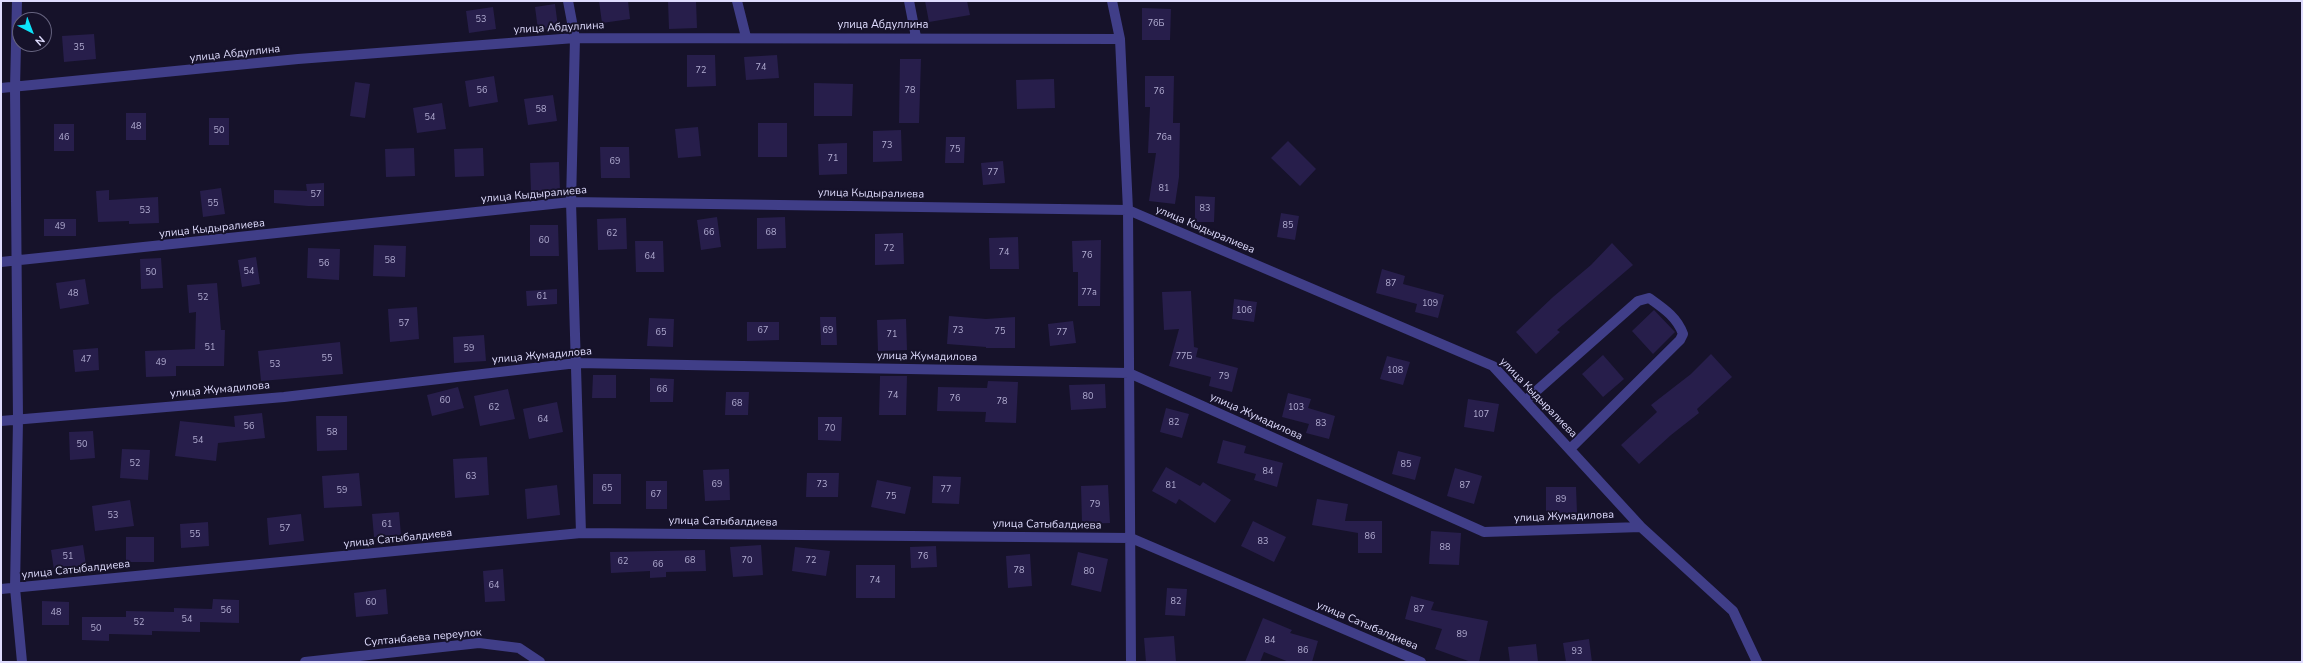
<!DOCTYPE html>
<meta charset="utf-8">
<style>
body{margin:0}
#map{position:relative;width:2303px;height:663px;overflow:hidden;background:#16122a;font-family:"Nunito Sans",sans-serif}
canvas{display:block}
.frame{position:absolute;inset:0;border:2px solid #dfdcfe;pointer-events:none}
.north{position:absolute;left:12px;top:12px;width:40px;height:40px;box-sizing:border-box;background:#16122a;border:1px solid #66637f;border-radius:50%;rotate:138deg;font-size:11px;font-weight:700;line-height:16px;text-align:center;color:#dfdcfe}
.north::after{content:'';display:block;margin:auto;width:14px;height:18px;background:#0de3f9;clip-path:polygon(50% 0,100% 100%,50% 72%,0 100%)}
</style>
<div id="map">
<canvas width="2303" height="663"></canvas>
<div class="frame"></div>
<div class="north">N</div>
</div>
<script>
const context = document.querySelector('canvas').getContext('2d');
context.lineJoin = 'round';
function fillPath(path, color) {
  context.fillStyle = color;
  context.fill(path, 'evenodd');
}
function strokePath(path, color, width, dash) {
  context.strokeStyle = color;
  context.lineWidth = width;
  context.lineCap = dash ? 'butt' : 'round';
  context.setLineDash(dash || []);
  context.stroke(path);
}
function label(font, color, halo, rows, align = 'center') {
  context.font = font + ' "Nunito Sans",sans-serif';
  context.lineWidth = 4;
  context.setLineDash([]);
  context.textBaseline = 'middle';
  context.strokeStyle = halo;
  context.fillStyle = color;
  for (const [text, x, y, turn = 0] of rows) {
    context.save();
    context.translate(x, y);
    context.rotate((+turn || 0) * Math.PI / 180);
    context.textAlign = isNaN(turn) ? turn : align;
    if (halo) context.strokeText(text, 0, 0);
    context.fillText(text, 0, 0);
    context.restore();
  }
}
const building = new Path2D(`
 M599,1H628L630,19L602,23Z
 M668,1H696L697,28L669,29Z
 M925,1H967L970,15L929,22Z
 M555,4L558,27L538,30L535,7Z
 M493,7L496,29L469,33L466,11Z
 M1142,8L1171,9L1170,40H1142Z
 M94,34L96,59L64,62L62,36Z
 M687,55H715L716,86L687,87Z
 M777,55L779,78L746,80L744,57Z
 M900,59H921L919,123H899Z
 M494,76L498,102L469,107L465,81Z
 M1145,76H1174L1173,123H1180L1179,177L1175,204L1149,201L1156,153H1148L1150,107H1145Z
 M1054,79L1055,108L1017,109L1016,80Z
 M355,82L370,84L365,118L350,116Z
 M814,83L853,84L852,116H814Z
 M553,95L557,121L528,125L524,99Z
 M442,103L446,129L417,133L413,108Z
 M126,113H146V140H126Z
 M209,118H229V145H209Z
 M758,123H787V157H758Z
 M54,124H74V151H54Z
 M698,127L701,156L678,158L675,129Z
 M901,130L902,161L873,162V131Z
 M946,137H965L964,163H945Z
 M1288,141L1316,169L1300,186L1271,158Z
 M847,143V174L819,175L818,144Z
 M600,147H629L630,178H601Z
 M414,148L415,176L386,177L385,149Z
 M483,148L484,176L455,177L454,149Z
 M1003,161L1005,183L983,185L981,163Z
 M559,162L560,191L531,192L530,163Z
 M324,183V206H308L274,203V190L307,191L306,184Z
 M221,188L225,214L203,217L200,191Z
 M109,190V200L158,197L159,223L129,224V221L98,222L96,191Z
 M1195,196L1215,197L1214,222H1195Z
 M1281,213L1299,216L1295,240L1277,237Z
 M717,217L721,247L701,250L697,220Z
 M785,217L786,248L757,249V218Z
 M626,218L627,249L598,250L597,219Z
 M44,219H76V236H44Z
 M530,225H558L559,256H530Z
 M903,233L904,264L875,265V234Z
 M1018,237L1019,269H990L989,238Z
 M1101,240L1100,306H1078V272H1073L1072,241Z
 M635,241H663L664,272H636Z
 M1612,243L1633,265L1557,330L1560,332L1536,354L1516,332L1553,297L1591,265Z
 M374,245L406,246L405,277L373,276Z
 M308,248L340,249L339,280L307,278Z
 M256,257L260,284L242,287L238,260Z
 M161,258L163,288L141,289L140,259Z
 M1382,269L1405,276L1403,284L1444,295L1438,318L1415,312L1417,304L1376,293Z
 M85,279L89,304L60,309L56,283Z
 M217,283L221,330H225L224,366H176V376L146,377L145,351L195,349L196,312L189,313L187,285Z
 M557,289V304L527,306L526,291Z
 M1191,291L1194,347L1198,348L1196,357L1238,368L1232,392L1209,386L1211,377L1169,366L1179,329L1164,330L1162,292Z
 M1234,299L1257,302L1254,322L1232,319Z
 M417,307L419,339L390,342L388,309Z
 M1654,310L1675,332L1653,354L1632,331Z
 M949,316L986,319L1015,317V348H986V347L947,344Z
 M820,317H836L837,345H821Z
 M649,318L674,319L673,347L647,346Z
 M906,319L907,350L878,351L877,320Z
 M1073,321L1076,343L1050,346L1048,324Z
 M747,322H779V340L747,341Z
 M484,335L486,361L454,363L453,337Z
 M340,342L343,374L261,381L258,351Z
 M98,348L99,370L75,372L73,350Z
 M1711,354L1732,377L1697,409L1699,413L1671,435L1639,464L1621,445L1657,412L1651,405L1691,374Z
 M1603,355L1624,379L1603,397L1582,374Z
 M1387,356L1410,362L1403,385L1380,379Z
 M593,375H616V398H592Z
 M880,376H907L906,415H879Z
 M650,378L674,379L673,402H650Z
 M988,381L1018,382L1016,423L985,422L986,412L937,411L938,387L987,388Z
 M1105,384L1106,408L1071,410L1069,385Z
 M458,387L464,408L432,416L427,395Z
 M508,389L515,419L480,426L474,396Z
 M726,392H749L748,415H725Z
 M1288,393L1311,399L1308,408L1335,416L1329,439L1306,433L1309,424L1282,417Z
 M1468,399L1499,404L1494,432L1464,427Z
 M557,402L563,432L529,439L523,409Z
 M1166,408L1189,414L1182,438L1160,432Z
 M262,413L265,438L218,443L216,461L175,456L180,421L235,427L234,416Z
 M316,416H347V450L317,451Z
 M818,417H842L841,441L818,440Z
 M93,431L95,458L70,460L69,432Z
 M1223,440L1246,446L1244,453L1283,463L1277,487L1254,480L1256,474L1217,463Z
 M122,449L150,450L148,480L120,478Z
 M1398,451L1421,457L1415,480L1392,474Z
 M487,457L489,495L455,498L453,459Z
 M1166,467L1200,486L1203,482L1231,500L1215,523L1179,499L1176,504L1152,491Z
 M1455,468L1482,476L1474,504L1447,496Z
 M729,469L730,500L705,501L703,470Z
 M359,473L362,506L324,508L322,476Z
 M807,473H839L838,497H806Z
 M593,474H621V504H593Z
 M933,476L961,477L959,504L932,503Z
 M877,480L911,487L905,514L871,507Z
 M646,481H667V509H646Z
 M557,485L560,515L527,519L525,489Z
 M1108,485L1110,523L1082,524L1081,486Z
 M1546,487H1576L1577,513H1546Z
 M1317,499L1348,504L1345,521H1382V553H1358V533L1312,525Z
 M130,500L134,526L95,531L92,506Z
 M399,512L401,535L374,537L372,514Z
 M301,514L304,541L269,545L267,518Z
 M1253,521L1286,537L1274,562L1241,546Z
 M208,522L209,546L181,548L180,524Z
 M1431,531L1461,533L1459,565L1429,564Z
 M126,537H154V562H126Z
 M83,545L86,565L54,570L51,550Z
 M761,545L763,575L733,577L730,547Z
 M936,546L937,567L911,568L910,547Z
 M795,547L830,551L826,576L792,571Z
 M705,550L706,571L666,572V577L650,578V571L611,573L610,552Z
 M1078,552L1108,559L1101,592L1071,585Z
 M1030,554L1032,586L1008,588L1006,556Z
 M856,565H895V598H856Z
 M503,569L505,601L485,602L483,571Z
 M1167,588L1187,589L1185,616L1165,615Z
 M386,589L388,614L356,617L354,593Z
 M1411,596L1434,602L1431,610L1488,621L1479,662H1471L1435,649L1442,629L1405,619Z
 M213,599L239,600V623L200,622V632L152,631V635L109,634V641L82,640V617H126V611L174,612V608L212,609Z
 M42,601L69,602V625H42Z
 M1263,618L1292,630L1290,633L1318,641L1312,662H1289L1264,652L1260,662H1245Z
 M1174,636L1176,662H1146L1144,638Z
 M1589,639L1592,662H1566L1563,643Z
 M1536,644L1538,662H1510L1508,647Z`);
const minor = new Path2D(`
 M17,1L15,88L18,420L15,588L22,662
 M568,1L575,38L571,202L581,533
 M737,1L746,37
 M909,1L916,37
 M1112,1L1120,39L1128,210L1131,662
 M1,88L298,59L575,38L1120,39
 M1,262L571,202L1128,210L1493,366L1641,527
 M1525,401L1638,301L1649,298C1663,308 1677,317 1683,334L1680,340L1570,449
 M1,421L284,397L577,363L1129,373L1484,532L1641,527L1733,611L1757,662
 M1,589L581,533L1131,538L1421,662
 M305,662L479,643L519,648L540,662`);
const numberNames = [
 ["53",481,20],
 ["76Б",1156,24],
 ["35",79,48],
 ["74",761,68],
 ["72",701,71],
 ["56",482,91],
 ["78",910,91],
 ["76",1159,92],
 ["58",541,110],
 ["54",430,118],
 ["48",136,127],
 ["50",219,131],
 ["46",64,138],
 ["76а",1164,138],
 ["73",887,146],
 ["75",955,150],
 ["71",833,159],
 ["69",615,162],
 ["77",993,173],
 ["81",1164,189],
 ["57",316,195],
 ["55",213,204],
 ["83",1205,209],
 ["53",145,211],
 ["85",1288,226],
 ["49",60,227],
 ["66",709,233],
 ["68",771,233],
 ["62",612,234],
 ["60",544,241],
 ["72",889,249],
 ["74",1004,253],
 ["76",1087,256],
 ["64",650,257],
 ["58",390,261],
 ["56",324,264],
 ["54",249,272],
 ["50",151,273],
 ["87",1391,284],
 ["77а",1089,293],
 ["48",73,294],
 ["61",542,297],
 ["52",203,298],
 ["109",1430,304],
 ["106",1244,311],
 ["57",404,324],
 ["67",763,331],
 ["69",828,331],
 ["73",958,331],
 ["75",1000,332],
 ["65",661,333],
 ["77",1062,333],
 ["71",892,335],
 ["51",210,348],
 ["59",469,349],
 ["77Б",1184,357],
 ["55",327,359],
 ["47",86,360],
 ["49",161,363],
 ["53",275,365],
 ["108",1395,371],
 ["79",1224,377],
 ["66",662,390],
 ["74",893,396],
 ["80",1088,397],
 ["76",955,399],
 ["60",445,401],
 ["78",1002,402],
 ["68",737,404],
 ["62",494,408],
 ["103",1296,408],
 ["107",1481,415],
 ["64",543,420],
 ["82",1174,423],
 ["83",1321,424],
 ["56",249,427],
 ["70",830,429],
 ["58",332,433],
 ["54",198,441],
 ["50",82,445],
 ["52",135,464],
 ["85",1406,465],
 ["84",1268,472],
 ["63",471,477],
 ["69",717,485],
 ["73",822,485],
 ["81",1171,486],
 ["87",1465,486],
 ["65",607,489],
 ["77",946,490],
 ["59",342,491],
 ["67",656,495],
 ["75",891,497],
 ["89",1561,500],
 ["79",1095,505],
 ["53",113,516],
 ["61",387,525],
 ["57",285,529],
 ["55",195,535],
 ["86",1370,537],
 ["83",1263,542],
 ["88",1445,548],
 ["51",68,557],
 ["76",923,557],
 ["68",690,561],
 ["70",747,561],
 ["72",811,561],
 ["62",623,562],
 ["66",658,565],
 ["78",1019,571],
 ["80",1089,572],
 ["74",875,581],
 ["64",494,586],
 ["82",1176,602],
 ["60",371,603],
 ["87",1419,610],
 ["56",226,611],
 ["48",56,613],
 ["54",187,620],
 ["52",139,623],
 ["50",96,629],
 ["89",1462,635],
 ["84",1270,641],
 ["86",1303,651],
 ["93",1577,652]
];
const streetNames = [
 ["улица Абдуллина",883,25],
 ["улица Абдуллина",559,28,-3],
 ["улица Абдуллина",235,54,-6],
 ["улица Кыдыралиева",871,194,1],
 ["улица Кыдыралиева",534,195,-5],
 ["улица Кыдыралиева",212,229,-6],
 ["улица Кыдыралиева",1205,230,23],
 ["улица Жумадилова",542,356,-5],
 ["улица Жумадилова",927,357,1],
 ["улица Жумадилова",220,390,-5],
 ["улица Кыдыралиева",1538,398,46],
 ["улица Жумадилова",1256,417,24],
 ["улица Жумадилова",1564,517,-2],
 ["улица Сатыбалдиева",723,522,1],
 ["улица Сатыбалдиева",1047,525,1],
 ["улица Сатыбалдиева",398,539,-6],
 ["улица Сатыбалдиева",76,570,-6],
 ["улица Сатыбалдиева",1367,626,23],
 ["Султанбаева переулок",423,638,-5]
];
fillPath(building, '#271e4b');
strokePath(minor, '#403e88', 10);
label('9px', '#b1acd1', null, numberNames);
label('11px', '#dfdcfe', '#16122a', streetNames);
</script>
